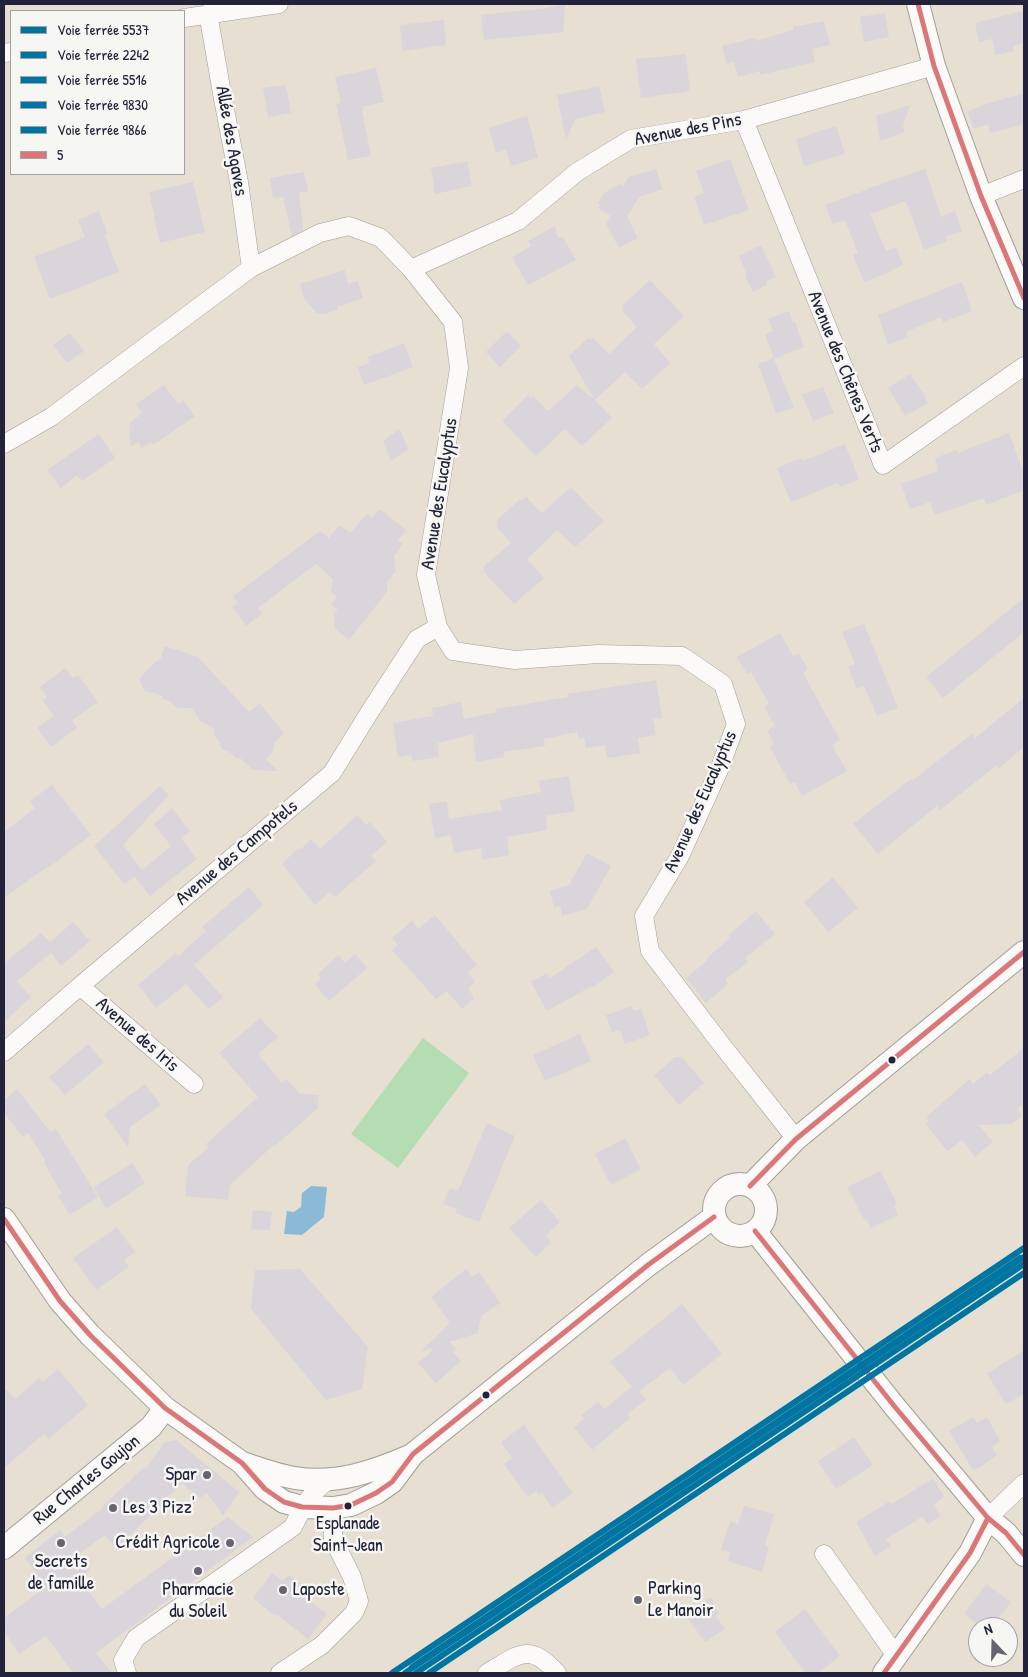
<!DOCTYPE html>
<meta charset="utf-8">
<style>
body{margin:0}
#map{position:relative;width:1028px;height:1677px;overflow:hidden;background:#e7dfd1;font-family:"Patrick Hand",sans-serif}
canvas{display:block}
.frame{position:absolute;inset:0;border:5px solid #22223b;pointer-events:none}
.legend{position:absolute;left:10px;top:10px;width:175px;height:165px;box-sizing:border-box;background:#f6f6f2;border:1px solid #a1a1a9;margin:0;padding:6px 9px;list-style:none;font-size:15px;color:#22223b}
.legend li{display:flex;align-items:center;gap:10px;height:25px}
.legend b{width:25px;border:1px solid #a1a1a9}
.north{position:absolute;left:968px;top:1617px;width:50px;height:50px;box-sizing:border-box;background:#f6f6f2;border:1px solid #a1a1a9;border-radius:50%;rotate:339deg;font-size:14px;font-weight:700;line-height:20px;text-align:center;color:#22223b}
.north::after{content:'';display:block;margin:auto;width:18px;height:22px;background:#676470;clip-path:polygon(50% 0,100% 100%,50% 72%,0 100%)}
</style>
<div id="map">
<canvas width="1028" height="1677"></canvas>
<div class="frame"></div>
<ul class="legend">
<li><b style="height:6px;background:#0075a1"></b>Voie ferrée 5537</li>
<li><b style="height:6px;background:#0075a1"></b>Voie ferrée 2242</li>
<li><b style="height:6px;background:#0075a1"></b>Voie ferrée 5516</li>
<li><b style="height:6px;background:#0075a1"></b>Voie ferrée 9830</li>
<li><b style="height:6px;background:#0075a1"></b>Voie ferrée 9866</li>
<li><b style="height:6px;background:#db7779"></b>5</li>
</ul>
<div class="north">N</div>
</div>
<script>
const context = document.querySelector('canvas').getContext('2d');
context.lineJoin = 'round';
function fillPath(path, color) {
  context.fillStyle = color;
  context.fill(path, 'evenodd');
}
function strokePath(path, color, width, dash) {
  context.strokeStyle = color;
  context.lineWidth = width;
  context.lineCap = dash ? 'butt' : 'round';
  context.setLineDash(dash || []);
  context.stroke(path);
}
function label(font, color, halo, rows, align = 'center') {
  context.font = font + ' "Patrick Hand",sans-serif';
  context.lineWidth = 5;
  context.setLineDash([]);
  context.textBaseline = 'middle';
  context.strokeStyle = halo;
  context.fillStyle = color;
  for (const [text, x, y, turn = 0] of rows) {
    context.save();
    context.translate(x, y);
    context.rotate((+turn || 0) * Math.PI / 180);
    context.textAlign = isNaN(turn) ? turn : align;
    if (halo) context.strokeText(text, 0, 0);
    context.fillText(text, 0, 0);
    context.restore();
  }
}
const green = new Path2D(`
 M423,1038L469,1073L398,1168L351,1134Z`);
const water = new Path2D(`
 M311,1186L327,1187L324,1217L302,1235L284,1234L287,1211L294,1212L301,1207L302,1193Z`);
const building = new Path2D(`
 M565,4L563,32L484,40L481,15L547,8Z
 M1022,11L1024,20V43L1013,46L1014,51L996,55L992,39L979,42L975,23Z
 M885,13L889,37L864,42L860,17Z
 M444,20L446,45L402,51L400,25Z
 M824,21L830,45L812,49L815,62L760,75V71L738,77L734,62L726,64L722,46L755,38L756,41L793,30V27Z
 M686,54L690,91L641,98L636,59Z
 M376,68L384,102L364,106V109L362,110L371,156L348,160L336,104L341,103L335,77Z
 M286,85L291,113L268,117L263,88Z
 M599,86L605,112L575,119L566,140L557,95Z
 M1024,93V124L990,133L988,124L974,129L967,112L982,105Z
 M910,105L903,126L905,132L880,141L876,116Z
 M527,116L538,158L511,166L506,150L496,153L489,128Z
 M836,126L845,154L804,166L796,139Z
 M730,159L749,210L704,225L694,197L704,193L696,171Z
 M467,161L472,186L435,194L431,168Z
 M656,169L662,189L639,197L627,217L638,238L619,248L606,224L611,216L598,208L601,204L598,203L604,193L620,184L623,186L629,177Z
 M925,169L941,217L955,211L962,231L945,237L947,241L924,250L906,201L870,214L886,251L896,247L903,265L892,270V271L864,282L853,255L858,253L845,220L833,224L825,205L866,190V189Z
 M304,172L308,191L299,193L303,230L292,236L283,197L273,198L270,178Z
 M193,182L205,232L160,243L149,192Z
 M99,211L108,234L105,235L119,272L50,299L34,257L85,237L78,220Z
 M555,226L558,238L563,237L576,260L528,285L512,257L531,246L528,241Z
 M761,245L776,277L766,282L767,285L753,292L745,277L747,275L739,256Z
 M345,270L348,284L358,281L363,298L337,307L338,310L324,314L317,313L304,299L300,284Z
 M650,280L684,316L654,344L670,363L642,389L625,372L595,400L612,418L582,446L565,429L536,456L502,421L528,395L530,398L533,396L548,411L577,385L594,399L569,356L588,338L590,340L593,338L609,354L637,327L622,310L624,308L622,306Z
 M962,282L972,311L943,322L941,317L906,332L908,337L888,345L878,315Z
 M789,311L793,323L795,322L804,347L774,359L794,408L776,413L758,364L774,358L765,335L773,331L768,319Z
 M507,331L521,346L500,367L486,352Z
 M70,333L84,351L67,363L53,345Z
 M404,343L413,367L364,385L358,367L369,363L368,357Z
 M910,374L926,397L925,398L928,403L905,416L888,388Z
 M164,385L178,404L183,400L195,416L153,445L151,442L142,448L138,442L131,447L129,424L142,413L136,404Z
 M823,387L834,413L813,421L802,395Z
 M399,429L409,449L391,461L383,441Z
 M1009,433L1024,474V490L986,505L984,498L935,515L930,502L910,509L901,484L938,471L935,458L957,450L958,453Z
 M99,434L115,458L82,481L77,475L61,488L47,470Z
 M845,444L859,479L840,487L838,483L791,502L777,468L802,458L803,461Z
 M571,487L604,521L575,547L557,530L527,559L544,578L514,604L483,571L485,569L483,567L511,543L496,526L498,525L496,521L520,499L521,501L526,497L542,513Z
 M380,509L406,530L398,540L403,544L394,556L396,571L387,582V592L349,640L335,629L334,614L338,610L331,605L337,597L331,592L333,579L316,564L258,608L262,614L246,626L233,607L238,603L233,596L320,531L329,538L339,525L350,533L367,514L372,518Z
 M1024,598V632L943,698L926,677Z
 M864,624L898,708L877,716L864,686L857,689L848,667L855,664L842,632Z
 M780,633L793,656L799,654L808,669L803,673L840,740L832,745L847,771L802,796L795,782L790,784L770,747L774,744L767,730L775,726L764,707L769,704L751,672L747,674L737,657Z
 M165,646L198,657L249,712L260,703L284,733L275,742L273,751L266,759L278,771L253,770L240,758H236L231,753L222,749L218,739L214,735V729L200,721L192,708H178L169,701L163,699L161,695L145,691L139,679L154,663L161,658Z
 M65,668L73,678L78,675L98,702L72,720L77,728L51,747L37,728L54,716L43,701L47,697L40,687Z
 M656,680L662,718L653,719L656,735L638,738L640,753L607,758L605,745L586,748L584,738L579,739L577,732L544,739L545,746L504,752V757L476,762L473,734L438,743L439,757L412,761V755L398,757L393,723L433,716L432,708L461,702L464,719L497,712L496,709L568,697L567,694Z
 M1024,698V747L998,769L996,766L940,810L937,806L878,854L853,824L911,779L913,780L972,734L975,738Z
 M569,776L575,811L546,816L547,830L507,837L509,855L482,860L481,848L454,853L450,831L451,835L435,838L429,804L447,801L449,819L502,810L500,800L541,792L539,781Z
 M52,785L91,835L48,868L47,867L4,898V832L35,808L30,801Z
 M160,786L169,795L123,845L142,870L171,846L154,824L172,808L190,831L181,838L197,859L150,896L135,877L124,884L94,846Z
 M357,815L366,825L370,822L387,842L371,856L376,861L335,897L330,892L315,905L282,864L298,848L300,850L311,839L320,849Z
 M587,853L611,866L587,909L562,916L560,906L554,908L550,891L569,885Z
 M833,877L858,908L828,932L804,902Z
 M249,887L263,905L194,965L223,997L209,1009L186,984L156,1008L138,985L176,953L178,956L206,931L202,927Z
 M756,911L775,934L745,958L748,962L725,980L728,984L706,1003L686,978L708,960L707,958L730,938L728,936Z
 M435,915L477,965L468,973L475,982L468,988L474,998L462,1009L447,991L436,999L392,950L398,945L392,938L412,921L418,929Z
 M73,922L90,941L61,966L51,953L17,981L31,997L4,1022V963L41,933L50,942Z
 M596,947L614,972L593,987L592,986L547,1011L531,982L547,973L550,978Z
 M355,954L367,968L329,1001L315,985L321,978L318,974L338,955L345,963Z
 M632,1006L634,1011L641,1009L650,1035L625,1044L620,1030L612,1032L606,1015Z
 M260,1018L278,1037L258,1054L282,1083L287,1079L300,1094L319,1095L318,1108L276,1145L275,1144L230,1185L228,1200L185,1196L188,1165L209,1147L206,1144L258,1097L219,1053Z
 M580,1034L591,1061L545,1081L533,1055Z
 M88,1044L104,1062L65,1095L49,1077Z
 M1024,1048V1103L1017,1109L1022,1116L1011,1124L979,1125L993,1142L975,1157L962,1140L947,1151L926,1124L929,1121L926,1117L970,1079L973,1084L987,1072L990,1075Z
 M675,1057H682L704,1083L679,1105L654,1075Z
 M145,1084L161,1105L130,1127L128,1147L104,1114Z
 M17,1089L50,1132L56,1129L98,1197L70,1215L58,1196L62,1194L44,1163L45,1160L28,1133L23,1137L4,1113V1100Z
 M487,1123L515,1136L479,1222L455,1213L457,1209L443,1204L450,1188L458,1191Z
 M625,1138L641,1169L611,1185L595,1154Z
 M132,1163L145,1183L106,1209L94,1187Z
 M880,1171L897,1204L894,1206L898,1215L871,1228L866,1219L864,1220L847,1187Z
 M541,1200L560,1222L546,1235L551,1242L536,1257L509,1228Z
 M253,1210L272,1212L270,1230L251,1229Z
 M117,1227L135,1252L124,1260L129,1267L96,1290L73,1258Z
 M300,1269L368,1347L362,1389L326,1400L251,1309L255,1270Z
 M466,1269L472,1277L479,1272L500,1303L481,1316L478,1333L449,1342L457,1349L453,1352L461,1361L436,1383L418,1363L433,1350L431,1348L420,1352L450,1323L431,1297Z
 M682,1304L722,1354L683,1385L670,1368L639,1391L646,1400L627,1414L630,1418L592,1450L574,1427L584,1419L581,1415L598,1402L604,1409L632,1387L610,1362Z
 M1024,1350V1394L1006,1404L987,1374Z
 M58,1369L88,1405L49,1439L44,1434L4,1468V1387L15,1399L39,1378L43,1382Z
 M973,1417L977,1423L987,1417L1000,1441L992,1447L997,1455L979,1468L973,1470L949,1431Z
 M524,1425L573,1493L552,1508L542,1493L539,1495L536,1491L528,1497L504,1464L512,1458L501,1442Z
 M854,1437L873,1465L836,1489L818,1461Z
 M176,1440L239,1492L223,1516L207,1493L200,1498L182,1483L116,1549L105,1535L79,1554L90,1570L79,1579L102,1609L228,1517L253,1537L96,1653L112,1673H73L46,1636L19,1654L4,1631V1618L46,1587L25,1558L60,1530L65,1537L103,1508L102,1507L143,1468H146L165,1442Z
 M933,1478L944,1497L934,1504L941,1516L928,1524L922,1517L886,1539L891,1546L875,1556L856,1522L890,1501L892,1504Z
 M744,1506L774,1514L765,1546L769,1547L762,1572L728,1561L730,1552L721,1550L730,1521L738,1524Z
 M272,1573L283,1581L289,1575L306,1588L301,1594L327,1614L308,1639L276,1614L275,1616L253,1598Z
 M986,1584L1011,1602L992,1627H982L964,1614Z
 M711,1597L719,1614L716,1616L725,1629L705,1642L684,1613Z
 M805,1609L840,1656L818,1673H805L775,1632Z`);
const minor = new Path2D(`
 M208,13L223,99L239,182L251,268
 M184,18L279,4
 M4,53L11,52
 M744,120L883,465L1024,366
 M981,196L1024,179
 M411,269L518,221L577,172L631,139L744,120L934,66
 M4,444L51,417L251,268L320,233L349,226L381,238L411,269L453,322L459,368L426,575L438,627L453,651L515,660L598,654L682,656L723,684L736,724L719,770L680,856L644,916L650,951L721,1044L796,1139
 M80,986L194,1084
 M4,1052L80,986L332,773L369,713L417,639L438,627
 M988,1518L1024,1483
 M824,1554L897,1657
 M127,1673L123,1660L136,1638L293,1527C302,1508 311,1491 329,1480
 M280,1673L322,1645L354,1613L359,1601L352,1577L333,1539V1508
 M487,1673C518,1655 529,1641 557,1673`);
const tertiary = new Path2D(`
 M918,4L934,66L981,196L1024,298
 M714 1210a26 26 0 1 1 52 0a26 26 0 1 1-52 0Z
 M750,1186L796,1139L1024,952
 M4,1219L60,1301L90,1335L165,1408L242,1463L265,1489L284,1502L302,1507L333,1508L351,1505L376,1493L392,1482L413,1454L648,1265L714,1217
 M755,1231L895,1407L988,1518L1006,1533L1024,1555
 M243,1463C260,1469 277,1475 295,1478C336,1485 375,1471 412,1455
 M4,1548L151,1427L165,1408
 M884,1673L970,1553L988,1518`);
const bus1 = new Path2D(`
 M918,4L934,66L981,196L1024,298
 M750,1186L796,1139L1024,952
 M4,1219L60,1301L90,1335L165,1408L242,1463L265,1489L284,1502L302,1507L333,1508L351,1505L376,1493L392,1482L413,1454L648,1265L714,1217
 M755,1231L895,1407L988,1518L1006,1533L1024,1555
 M884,1673L970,1553L988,1518`);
const rail1 = new Path2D(`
 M392,1673L1024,1248`);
const rail2 = new Path2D(`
 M416,1673L1024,1264`);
const rail3 = new Path2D(`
 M429,1673L1024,1273`);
const rail4 = new Path2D(`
 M405,1673L1024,1257`);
const rail5 = new Path2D(`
 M412,1667L1020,1258`);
const markers = [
 [892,1060,4.5,"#22223b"],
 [486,1395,4.5,"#22223b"],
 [207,1475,5,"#676470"],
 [348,1506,4.5,"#22223b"],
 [113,1508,5,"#676470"],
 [61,1543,5,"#676470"],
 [230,1543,5,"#676470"],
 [198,1571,5,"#676470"],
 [283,1590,5,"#676470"],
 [638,1600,5,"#676470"]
];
const busNames = [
 ["Esplanade",348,1524],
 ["Saint-Jean",348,1546]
];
const streetNames = [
 ["Avenue des Pins",688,130,-11],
 ["Allée des Agaves",231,141,80],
 ["Avenue des Chênes Verts",845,372,68],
 ["Avenue des Eucalyptus",440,494,-81],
 ["Avenue des Eucalyptus",701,802,-66],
 ["Avenue des Campotels",237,853,-40],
 ["Avenue des Iris",137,1035,41],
 ["Rue Charles Goujon",87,1480,-39]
];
const poiNames = [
 ["Spar",197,1475,"right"],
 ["Les 3 Pizz'",123,1508],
 ["Crédit Agricole",220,1543,"right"],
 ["Secrets",61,1562,"center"],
 ["de famille",61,1584,"center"],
 ["Parking",648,1589],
 ["Le Manoir",648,1611],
 ["Pharmacie",198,1590,"center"],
 ["du Soleil",198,1612,"center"],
 ["Laposte",293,1590]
];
fillPath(green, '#b4ddb3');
fillPath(water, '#8bbad7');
fillPath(building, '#dad5db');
strokePath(minor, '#a29d98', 19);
strokePath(tertiary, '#a29d98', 24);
strokePath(minor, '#fbfaf8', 18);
strokePath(tertiary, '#fbfaf8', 22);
strokePath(bus1, '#db7779', 5);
strokePath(rail1, '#0075a1', 6);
strokePath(rail2, '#0075a1', 6);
strokePath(rail3, '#0075a1', 6);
strokePath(rail4, '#0075a1', 6);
strokePath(rail5, '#0075a1', 6);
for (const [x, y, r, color] of markers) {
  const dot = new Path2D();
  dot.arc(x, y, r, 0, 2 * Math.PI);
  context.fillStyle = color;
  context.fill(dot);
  strokePath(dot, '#f6f6f2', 2);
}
label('18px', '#22223b', '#f6f6f2', busNames);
label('19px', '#22223b', '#f6f6f2', streetNames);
label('19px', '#22223b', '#f6f6f2', poiNames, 'left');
</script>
